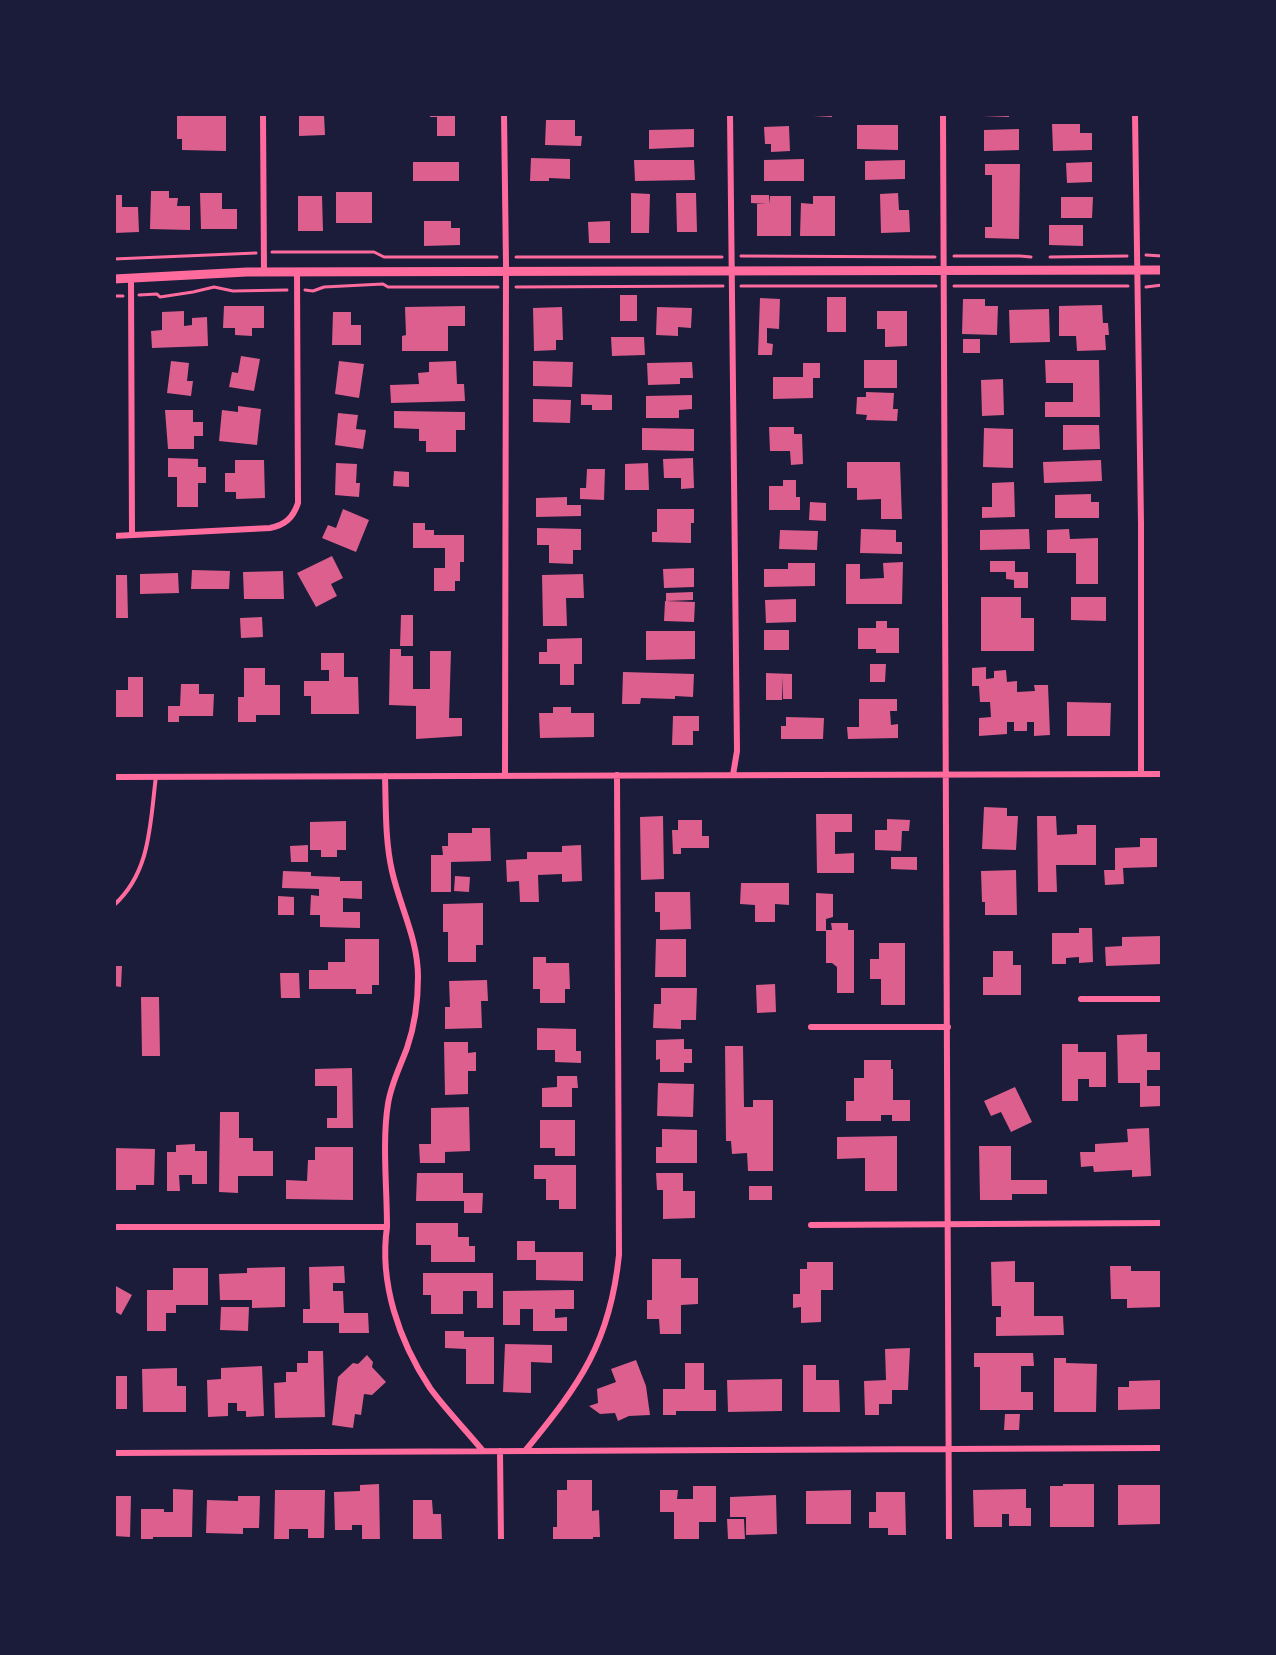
<!DOCTYPE html>
<style>
body{margin:0}
#map{position:relative;width:1276px;height:1655px;overflow:hidden;background:#1b1b3a;font-family:"Roboto Condensed",sans-serif}
canvas{display:block}
.frame{position:absolute;inset:0;border:116px solid #1b1b3a;pointer-events:none}
</style>
<div id="map">
<canvas width="1276" height="1655"></canvas>
<div class="frame"></div>
</div>
<script>
const context = document.querySelector('canvas').getContext('2d');
context.lineJoin = 'round';
function fillPath(path, color) {
  context.fillStyle = color;
  context.fill(path, 'evenodd');
}
function strokePath(path, color, width, dash) {
  context.strokeStyle = color;
  context.lineWidth = width;
  context.lineCap = dash ? 'butt' : 'round';
  context.setLineDash(dash || []);
  context.stroke(path);
}
const building = new Path2D(`
 M177,114H226V151L182,150V139H177Z
 M299,114H324L325,135L299,136Z
 M430,114H455V136H437V117H430Z
 M766,114H792V116H766Z
 M813,114H832V117L813,116Z
 M982,114H1009V117L982,116Z
 M1059,114H1092V116H1059Z
 M546,120H575V136H582L581,146L545,145Z
 M1052,124H1080V133H1092V150L1053,151Z
 M857,125H898V150L857,149Z
 M789,126L790,151L771,152V144H765L764,127Z
 M694,129V147L649,149V130Z
 M1019,129V150L984,151V130Z
 M531,158L570,159V179L549,178V181H530Z
 M804,159V181H764V160Z
 M634,160H694L695,180L635,181Z
 M905,160V179L865,180V161Z
 M413,162H459V181H413Z
 M1092,162V182L1067,183L1066,163Z
 M985,164H1020L1019,239L985,238V227H992V175H985Z
 M151,191H169V198H178L177,206H190V230L150,229Z
 M336,192H372V223H336Z
 M200,193H222V209H237V229H201Z
 M631,193L650,194L649,233H631Z
 M676,193H696L697,232H677Z
 M898,193L899,210H909L910,232L881,233L880,194Z
 M114,195H122V207H138L139,232L114,233Z
 M751,195H769V204L770,196H791V236H757V204H766L751,203Z
 M298,196H322L323,231H298Z
 M813,196H835V236H800L801,203L813,204Z
 M1061,197H1093L1092,218H1061Z
 M424,221H451V228H460V245L424,246Z
 M610,221V243H589L588,222Z
 M1049,225H1083V246L1049,245Z
 M620,295H637V321H620Z
 M827,297H846V332H827Z
 M760,298L780,299L779,329L767,328V343L773,344L772,355H758Z
 M963,299H985V306H998L997,335L962,334Z
 M1102,305L1103,323H1108L1109,335H1105L1106,350L1077,351L1076,336H1059V306Z
 M224,306H264V328H252V336L235,335V328H223Z
 M465,306V326H448V351H402V336L406,335L405,307Z
 M562,307L563,340H556V350L534,351L533,308Z
 M657,307L692,308L691,328L678,327V336L656,335Z
 M1049,309L1050,342L1010,343L1009,310Z
 M184,311V326L192,325V318L207,317L208,346L152,348L151,331L162,330V312Z
 M877,311H907V346L885,347V329H877Z
 M333,312H351V325H361V345H332Z
 M611,337H644L645,355L612,356Z
 M963,339H980V353H963Z
 M241,356L260,359L254,391L229,387L232,372L238,373Z
 M864,360H897V388H864Z
 M1045,360H1099L1100,417H1045V402H1073V383H1046Z
 M171,361L189,363L187,381H193L191,396L167,393Z
 M339,361L364,364L359,398L335,394Z
 M456,361L457,384H464L465,401L391,403L390,385L419,384L418,373L429,372V362Z
 M533,361L573,362L572,387L533,386Z
 M692,362L693,378H680V384L648,385L647,363Z
 M803,363H820V378H813V398L773,399V377H803Z
 M1003,379L1004,415L982,416L981,380Z
 M866,392L894,393L893,409H898L897,421L866,420L867,415L856,414L857,397H866Z
 M581,394L612,395V410H592V405H581Z
 M692,395V409L679,410V418H646V396Z
 M533,399L571,400L570,423L533,422Z
 M238,406L261,409L257,445L219,441L222,410L238,412Z
 M165,410H193V422H203V436H194V449H168Z
 M394,411L465,412V430H456V452H426V441H419V429L394,428Z
 M338,413L358,415L356,429L366,430L363,449L335,445Z
 M1063,425H1099L1100,449L1063,450Z
 M769,427H794V434H802L803,464L791,465L790,451H770Z
 M642,428L694,429V451L642,450Z
 M984,428L1013,429V468L983,467Z
 M168,458L198,459V467H206V483H198V507H177V477H168Z
 M693,458L694,488L681,489V478H664L663,459Z
 M235,460H264L265,498L236,499V492H225V473H235Z
 M1101,460L1102,481L1044,483L1043,462Z
 M847,462H900L902,519H881V499L857,500V488H847Z
 M336,463L357,464L356,483H360L359,497L335,495Z
 M648,463L649,490H625V464Z
 M587,469H605L604,500L580,499V488H586Z
 M394,471L409,472V487L393,486Z
 M783,480H796V497H800V510H769V486H783Z
 M1014,482L1015,517L982,518V507H992V483Z
 M1091,494V502H1099V518H1055V495Z
 M567,497V505H581V516L536,517V498Z
 M810,502L826,503V521L809,520Z
 M343,509L369,520L356,552L322,538L328,525L336,528Z
 M657,509H694V523H691V543L652,542V532H657Z
 M413,523H425V530H434V535H464V562H460V581H455V591H434V568H445V548H413Z
 M537,528L581,529V550H573V564L549,563V545H537Z
 M861,529L896,530V542H902V554L860,553Z
 M1029,529L1030,549L980,550V530Z
 M1069,529L1070,539L1098,538V584H1076V553H1047V530Z
 M780,530L818,531L817,550L779,549Z
 M332,556L343,578L331,584L337,596L316,607L297,573Z
 M990,561H1015V572H1028V588H1014V580L1006,579V572H990Z
 M903,562L902,604H846V564H860V579L884,578L883,563Z
 M788,563H815V586L764,587V569H788Z
 M694,568V587L664,588L663,569Z
 M192,570L230,571L229,589H191Z
 M283,571L284,599H244L243,572Z
 M178,573L179,593L140,594V574Z
 M583,574L584,598H566L567,626H543L542,575Z
 M114,575H127L128,618H114Z
 M693,592V600L666,601V593Z
 M981,597H1021V618H1034V651H981Z
 M1071,597H1106V621L1071,620Z
 M796,599V622L766,623L765,600Z
 M665,601L695,602L694,622L664,621Z
 M401,615H413V646H400Z
 M262,617L263,637L241,638L240,618Z
 M876,621H887V628H899V653H876V649H858V628H876Z
 M764,630H789V650H764Z
 M646,631H695V659L646,660Z
 M582,638V664H574V685H560V664H539V652H547V639Z
 M390,649H401V656H413V689H430V651H451L449,718H462V736L416,739V706L389,705Z
 M321,653H344V677H358L359,714H311V696H304V681H329V670H321Z
 M870,664H886L885,682H870Z
 M986,667V679L994,678V671L1006,670L1007,682L1017,681V692L1035,691L1034,685H1048L1050,735L1034,736V722H1027V731H1014V722H1007V734L979,736V718L991,717L990,702H980L979,686H972V668Z
 M244,668H265V685H280V715H256V722H238V697H244Z
 M623,672L694,674L693,697L675,696V699L641,698L640,704H622Z
 M766,673L792,674V699H783L782,676V700H766Z
 M128,677H143V717H114V690H128Z
 M181,684H199V694H214L213,716H179V722H168V706H180Z
 M859,699H897V711H890L891,725L898,724V738L848,739L847,727H859Z
 M1067,702L1111,703L1110,736H1067Z
 M553,707H571V713H594V737L540,738L539,713H553Z
 M673,716H699V731H693V745H672Z
 M786,717L824,718L823,739H781V726H786Z
 M984,807L1007,808V816H1018L1016,850L982,849Z
 M816,814H852V832H835V854L854,853V873H817Z
 M663,816L664,879L641,880L640,817Z
 M1037,816H1056L1057,835L1077,834V825H1096V865H1056L1057,892H1038Z
 M887,819L910,820L909,831H902L901,851L875,850V830H887Z
 M678,820H702V836H709V848H681V854H673L672,830H678Z
 M346,821V850H337V857H321V850H310V822Z
 M472,828H490L491,861L451,862V892H431V855H443L442,846H448V833H472Z
 M1140,838H1157V867L1123,868L1124,884L1105,885L1104,870H1115V848L1140,847Z
 M308,845V862H291L290,846Z
 M581,845L582,881L562,882V874L538,875L539,902H520L519,881L507,882L506,860L527,859V852H562V846Z
 M891,857H917V870L891,869Z
 M1016,870L1017,915H985V902H982L981,871Z
 M283,871L311,872V876L340,877V881H362V899L343,898V912H360V928L320,927V915H310L311,895L319,896V889L282,888Z
 M455,876L470,877L469,892L454,891Z
 M741,883H789V905L775,904V922H755V905L740,904Z
 M655,892H690L691,929L660,930V912H655Z
 M816,893L833,894V917L826,919V930H832L831,923H848V930H854V993H837V967L832,963H826V931H816Z
 M278,896L294,897V915H278Z
 M483,903V945H476V962H448V932H443V904Z
 M1079,928H1092L1093,962L1079,963V957L1066,958V964H1052V933H1079Z
 M1161,936L1162,964L1106,966L1105,947L1122,946V937Z
 M345,939H379V985H372V994H356V989H309V970H328V962H345Z
 M656,939H686V977H655Z
 M879,943H905V1005H881V979H870V959H879Z
 M993,951H1013V965H1021V995H983V977H993Z
 M533,957H546V963H569L570,989H565V1003H540V989H533Z
 M114,966H122L121,987L114,986Z
 M280,973H299L300,998H281Z
 M487,980L488,1001H481L482,1028L445,1029V1007H450L449,981Z
 M775,984L776,1012L757,1013L756,985Z
 M661,988H697L696,1020H681V1029L653,1028L654,1004H661Z
 M141,997H159L160,1056H142Z
 M537,1028L576,1029V1051H581V1063L555,1062V1050H537Z
 M1147,1034V1052H1160V1070H1147V1086H1162V1106L1140,1107V1083H1118L1117,1035Z
 M684,1039V1049H692V1063H684V1072H660V1059L656,1060V1040Z
 M444,1042H468V1053L476,1052V1071H468V1094L445,1095Z
 M1062,1044H1078V1052H1106V1087H1089V1079H1078V1101H1062Z
 M725,1046H743L744,1107H753V1100H773V1171H748L747,1153L732,1154L731,1141H726Z
 M864,1060H891V1069H893V1100H910V1121H892V1115H881V1121H846V1101H854V1078H864Z
 M352,1068L353,1128H327V1118H337V1086H315V1069Z
 M557,1076H577L578,1088H572V1107H542V1088L557,1087Z
 M658,1083L694,1084L693,1117L657,1116Z
 M1015,1087L1032,1122L1011,1132L1001,1112L991,1116L984,1101Z
 M469,1107L470,1151L445,1152V1163H420L419,1144H431V1108Z
 M220,1112H239V1138H253V1151H273V1176H238V1193L219,1192Z
 M540,1120H575V1156H555V1148H540Z
 M1149,1128L1151,1176L1132,1177V1170L1094,1172L1093,1166L1081,1167L1080,1152H1095V1144L1128,1142L1127,1129Z
 M662,1129L697,1130V1163H656V1147H662Z
 M897,1136V1191H865V1158L837,1159V1137Z
 M195,1144V1151H207V1184H192V1175H179L180,1191H167V1152H176V1145Z
 M979,1146H1011V1180H1047V1194H1012V1200H980Z
 M315,1147H353V1200L286,1199V1180L307,1181L308,1160H315Z
 M114,1148L155,1149L154,1185H136V1190H114Z
 M534,1165H576V1209H559V1200H546V1179H534Z
 M417,1173H463V1193H483L482,1213H464V1201H416Z
 M656,1173H683V1191H695V1218L663,1219V1190H657Z
 M749,1186H772V1200H749Z
 M416,1223H458V1237H469V1246H475V1262H431V1245H416Z
 M517,1241H535V1252H583V1281L536,1280V1260H517Z
 M652,1259H681V1278H698V1304L681,1305V1334H660L659,1319H647V1300H652Z
 M1015,1261V1282H1034V1316H1063L1064,1335L996,1336V1317H1001V1306H992L991,1262Z
 M807,1262H833V1290H821V1322L801,1323V1307L793,1308V1294H800V1269H807Z
 M344,1266L345,1283H333V1291H343L344,1313H368L369,1333H339V1323H303V1309H310L309,1267Z
 M1110,1266H1131V1271H1162V1307L1127,1308V1299H1111Z
 M285,1267V1307L252,1308V1300H220L219,1274L247,1273V1268Z
 M173,1268H208V1305H176V1313H166V1331H147V1290H173Z
 M423,1273H493V1308H477V1291H463V1314H431V1295H423Z
 M114,1285L132,1295L121,1315L114,1311Z
 M574,1290V1309H555V1318L567,1317V1331H533V1309H520V1325H503V1291Z
 M221,1307H249L248,1331L220,1330Z
 M445,1331H464V1337H494V1384H466V1349L445,1348Z
 M505,1344L552,1345V1363L531,1362V1393L503,1392Z
 M910,1348L908,1390H892V1404H879V1415H865L864,1381L886,1380L885,1349Z
 M308,1351H323L325,1417L275,1418L274,1383L286,1382V1372H297V1363H308Z
 M974,1353H1033L1034,1366H1021V1392H1033V1410H980V1367H974Z
 M367,1355L373,1362L372,1367L386,1382L372,1395L364,1394L361,1415L355,1414L353,1428L332,1425L338,1377L353,1363L358,1364Z
 M1054,1358H1066V1363L1097,1364L1096,1412H1054Z
 M636,1360L646,1386L650,1415L629,1416L618,1421L615,1413L600,1414L589,1406L598,1403L597,1389L616,1382L611,1369Z
 M685,1363H704V1390H716V1411H676V1415H663V1389H685Z
 M803,1365H816V1380H839L840,1412H803Z
 M262,1366L264,1416L246,1417V1411H237V1403H228V1416L208,1417L207,1380L221,1379V1368Z
 M177,1368V1386H186V1412H143L142,1369Z
 M114,1376H127V1409H114Z
 M782,1379V1411L728,1412L727,1380Z
 M1162,1380V1409L1118,1410V1387H1129V1381Z
 M1005,1414H1020L1019,1430H1004Z
 M567,1480H592V1511L599,1510L600,1537H593V1541H553V1527H557V1490H567Z
 M379,1484L380,1541H362V1525H352V1530H335L334,1492L360,1491V1485Z
 M1063,1484H1094V1527H1050V1486H1063Z
 M1118,1485H1162V1524L1118,1525Z
 M693,1486H716V1522H699V1541H674V1512H660V1490H678L677,1499H693Z
 M173,1489L193,1490L192,1537H153V1541H141V1509H164V1512H173Z
 M1026,1489V1508H1031V1526H1009V1514H1002V1527H974L973,1490Z
 M275,1490H325L324,1538H308V1529H289V1541H274Z
 M851,1490V1524H806V1491Z
 M876,1492H905L906,1535H888V1528H869V1512H876Z
 M776,1495L777,1534L746,1535V1517H730V1497Z
 M114,1496H131L130,1537L114,1536Z
 M238,1496H260L259,1528H243V1534L206,1533L207,1500L238,1501Z
 M413,1500H432L433,1514H441L442,1541H413Z
 M727,1519H744L745,1539H728Z`);
const path = new Path2D(`
 M272,252H374L384,257H497
 M1146,255L1162,256
 M741,256L935,257
 M954,256H1020L1031,257
 M516,257H722
 M1050,257L1127,256
 M114,259L256,253
 M741,286H936
 M954,286H1128
 M516,287L723,286
 M1146,287L1162,285
 M305,290L313,291L324,287L383,284L388,287H498
 M139,295L157,294L160,297L193,292L214,287L233,291L287,290
 M114,296H123`);
const service = new Path2D(`
 M114,905C151,872 150,823 156,776`);
const minor = new Path2D(`
 M263,114L264,272
 M504,114L506,264L505,776
 M730,114L737,751L733,775
 M943,114L949,1541
 M1135,114L1141,524V774
 M131,278L132,535
 M114,536L270,528C285,525 293,518 298,503L297,272
 M385,776C386,808 385,840 392,871C400,907 418,939 418,977C418,1001 415,1025 407,1048C400,1067 391,1084 388,1104C382,1140 387,1189 387,1227C379,1283 399,1341 430,1388C446,1410 466,1430 483,1451
 M114,777L1162,774
 M1081,999H1162
 M811,1027H948
 M811,1225L1162,1223
 M114,1227H387
 M500,1451L501,1541
 M525,1451C580,1384 610,1343 619,1255L617,775
 M114,1453L1160,1448`);
const tertiary = new Path2D(`
 M114,279L247,272L1162,270`);
fillPath(building, '#dd5f8e');
strokePath(path, '#ff6b9d', 3);
strokePath(service, '#ff6b9d', 4);
strokePath(minor, '#ff6b9d', 6);
strokePath(tertiary, '#ff6b9d', 9);
</script>
